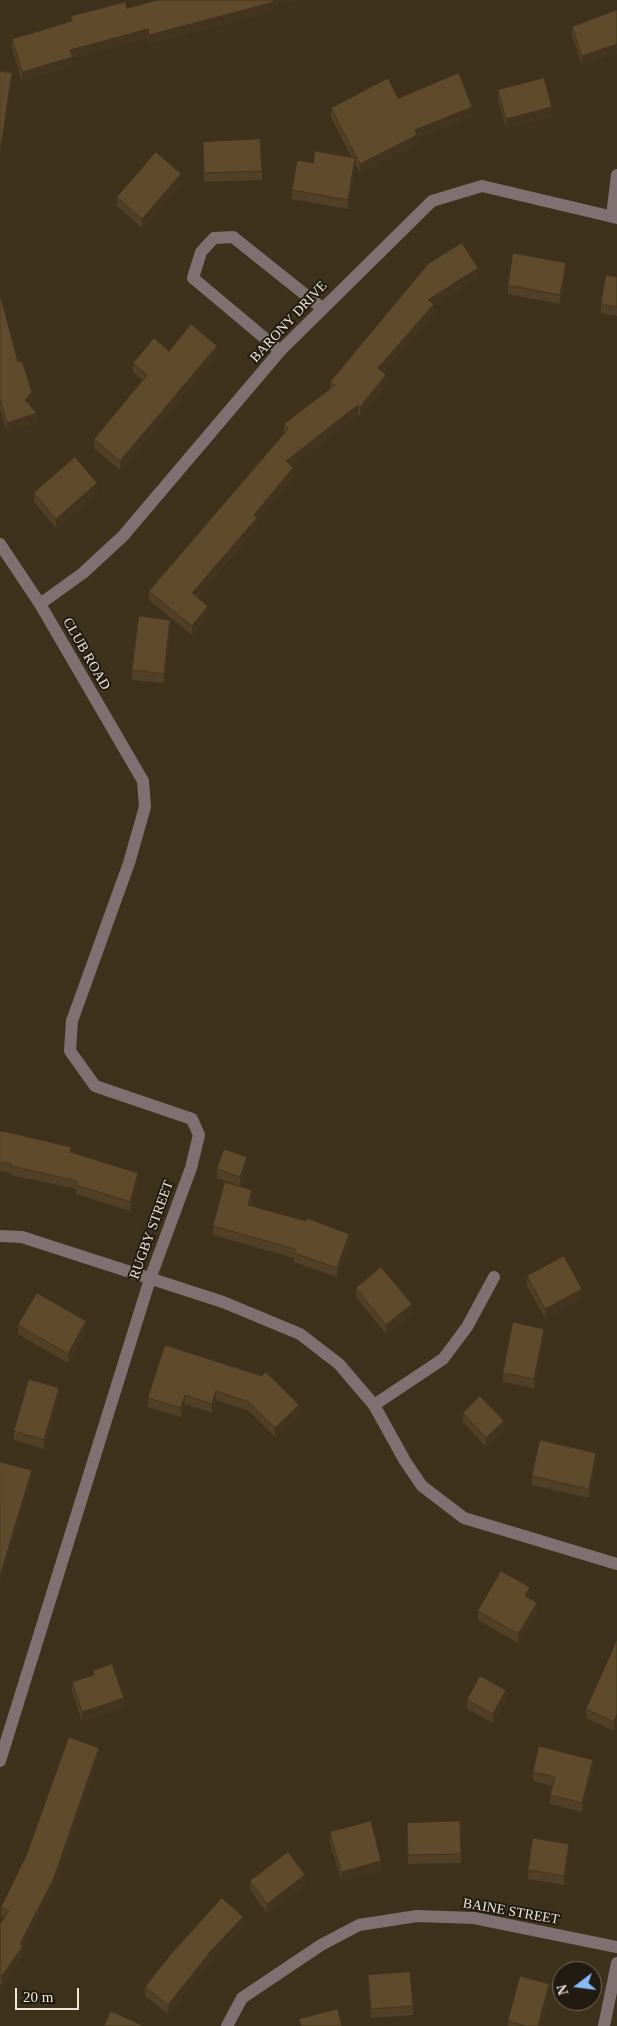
<!DOCTYPE html>
<style>
body{margin:0}
#map{position:relative;width:617px;height:2026px;overflow:hidden;background:#3f321d;font-family:"Times New Roman",serif}
canvas{display:block}
.north{position:absolute;left:552px;top:1961px;width:50px;height:50px;box-sizing:border-box;background:#211b12;border:1px solid #736c62;border-radius:50%;rotate:255deg;font-size:14px;font-weight:700;line-height:20px;text-align:center;color:#eee6d9}
.north::after{content:'';display:block;margin:auto;width:18px;height:22px;background:#86bbfb;clip-path:polygon(50% 0,100% 100%,50% 72%,0 100%)}
.scale{position:absolute;left:15px;top:1988px;width:64px;height:22px;box-sizing:border-box;border:2px solid #eee6d9;border-top:0;padding-left:6px;font-size:15px;line-height:18px;white-space:nowrap;color:#eee6d9;-webkit-text-stroke:4px #211b12;paint-order:stroke}
</style>
<div id="map">
<canvas width="617" height="2026"></canvas>
<div class="north">N</div>
<div class="scale">20 m</div>
</div>
<script>
const context = document.querySelector('canvas').getContext('2d');
context.lineJoin = 'round';
function strokePath(path, color, width, dash) {
  context.strokeStyle = color;
  context.lineWidth = width;
  context.lineCap = dash ? 'butt' : 'round';
  context.setLineDash(dash || []);
  context.stroke(path);
}
function fillPath(path, color) {
  context.fillStyle = color;
  context.fill(path, 'evenodd');
}
function label(font, color, halo, rows, align = 'center') {
  context.font = font + ' "Times New Roman",serif';
  context.lineWidth = 4;
  context.setLineDash([]);
  context.textBaseline = 'middle';
  context.strokeStyle = halo;
  context.fillStyle = color;
  for (const [text, x, y, turn = 0] of rows) {
    context.save();
    context.translate(x, y);
    context.rotate((+turn || 0) * Math.PI / 180);
    context.textAlign = isNaN(turn) ? turn : align;
    if (halo) context.strokeText(text, 0, 0);
    context.fillText(text, 0, 0);
    context.restore();
  }
}
const minor = new Path2D(`
 M612,216L617,175
 M280,351L193,278L201,252L214,238L233,237L322,308
 M0,544L40,604L143,781L145,807L129,863L72,1021L70,1051L95,1086L192,1119L199,1135L191,1168L150,1279L0,1761
 M40,604L83,573L123,536L280,351L432,201L482,186L617,218
 M0,1236L22,1237L223,1302L300,1334L339,1364L374,1405L405,1461L422,1486L464,1518L617,1564
 M374,1405L443,1359L467,1327L494,1277
 M227,2026L242,1998L321,1945L359,1925L417,1916L474,1918L617,1947
 M604,2026L617,1963`);
const wall = new Path2D(`
 M274,7V11L149,44L148,38L73,58V66L22,81L12,48V39L71,22V16L127,8Z
 M617,10V53L582,65L572,36V27Z
 M498,90L552,116L506,128L498,99Z
 M398,98L472,116L417,138V144L360,173L355,163V167L348,209L292,199V190L313,163L352,158L331,117V108Z
 M203,151L262,171V180L204,182Z
 M181,183L142,228L117,206V197Z
 M428,264L478,277L434,305V313L383,372L386,384L360,416L358,414L291,466L293,477L257,520V527L197,597L208,615L192,635L149,600V591L284,433V424L330,389V382Z
 M566,272L560,304L508,294V285Z
 M617,277V316L601,313V304Z
 M0,294L18,362L32,401L29,404L37,422L7,432L0,409Z
 M169,351L217,355L120,470L94,448V439L143,380L133,372V363Z
 M97,492L56,528L34,502V493Z
 M170,629L164,683L132,680V670Z
 M0,1131L71,1153L138,1182L130,1211L76,1194V1189L11,1175V1173L0,1171Z
 M247,1166L240,1186L217,1178V1169Z
 M252,1199L251,1205L349,1243L337,1277L294,1262V1258L213,1235V1226Z
 M527,1276L582,1298L545,1318L527,1286Z
 M356,1288L412,1313L386,1334L356,1297Z
 M18,1325L86,1330L68,1363L18,1334Z
 M544,1338L534,1388L503,1382V1373Z
 M165,1345L299,1414L275,1437L249,1411L216,1400L212,1413L185,1404L181,1417L148,1407V1398Z
 M59,1397L44,1449L14,1440V1431Z
 M463,1413L504,1430L486,1447L463,1422Z
 M596,1462L589,1498L532,1485V1476Z
 M530,1596L529,1598L537,1612L518,1643L478,1620V1611Z
 M617,1639V1723L614,1731L586,1718V1709L612,1651Z
 M93,1671L124,1708L82,1721L72,1691V1682L93,1675Z
 M506,1699L493,1723L467,1709V1700Z
 M99,1757L53,1889L23,1948V1955L2,1985L0,1984V1924L4,1917L1,1916V1907Z
 M593,1769L582,1812L550,1804V1795L553,1786L533,1781V1772Z
 M460,1821L461,1863L408,1864L407,1823Z
 M330,1832L381,1870L341,1881L330,1841Z
 M569,1853L564,1885L528,1879V1870Z
 M250,1881L305,1884L267,1913L250,1890Z
 M243,1926L210,1961L168,2014L145,1996V1987Z
 M368,1975L413,2006V2015L371,2018L368,1984Z
 M549,1993L541,2026H508V2021Z`);
const shadedWall = new Path2D(`
 M273,0H299L274,7V11L149,44V35Z
 M148,29V38L73,58V66L22,81V72L70,50Z
 M617,44V53L582,65V56Z
 M12,73V82L1,155L0,171L1,146Z
 M472,107V116L417,138V144L360,173V164L415,130Z
 M552,107V116L506,128V119Z
 M355,158V167L348,209V200Z
 M181,174V183L142,228V219Z
 M566,263V272L560,304V295Z
 M478,268V277L434,305V313L378,377V368L428,300Z
 M217,346V355L120,470V461Z
 M386,375V384L360,416V407Z
 M32,392V401L25,409V400Z
 M358,405V414L286,470V461Z
 M37,413V422L7,432V423Z
 M293,468V477L257,520V527L192,602V593L254,515Z
 M97,483V492L56,528V519Z
 M208,606V615L192,635V626Z
 M170,620V629L164,683V674Z
 M247,1157V1166L240,1186V1177Z
 M138,1173V1182L130,1211V1202Z
 M252,1190V1199L248,1214V1205Z
 M349,1234V1243L337,1277V1268Z
 M582,1289V1298L545,1318V1309Z
 M412,1304V1313L386,1334V1325Z
 M86,1321V1330L68,1363V1354Z
 M544,1329V1338L534,1388V1379Z
 M59,1388V1397L44,1449V1440Z
 M216,1391V1400L212,1413V1404Z
 M185,1395V1404L181,1417V1408Z
 M299,1405V1414L275,1437V1428Z
 M504,1421V1430L486,1447V1438Z
 M596,1453V1462L589,1498V1489Z
 M32,1470V1479L0,1585V1576Z
 M530,1587V1596L525,1605V1596Z
 M537,1603V1612L518,1643V1634Z
 M506,1690V1699L493,1723V1714Z
 M124,1698V1708L82,1721V1712Z
 M617,1714V1723L614,1731V1722Z
 M99,1748V1757L53,1889L23,1948V1955L2,1985V1976L20,1944Z
 M593,1760V1769L582,1812V1803Z
 M569,1844V1853L564,1885V1876Z
 M381,1861V1870L341,1881V1872Z
 M305,1875V1884L267,1913V1904Z
 M243,1917V1926L210,1961L168,2014V2005L210,1952Z
 M549,1984V1993L541,2026H538Z`);
const building = new Path2D(`
 M157,0H273L274,2L149,35L148,29L70,50L73,57L22,72L12,39L72,21L71,16L125,2L127,8Z
 M617,10V44L582,56L572,27Z
 M0,71L12,73L1,146L0,162Z
 M459,73L472,107L415,130L417,135L360,164L331,108L388,78L398,98Z
 M544,78L552,107L506,119L498,90Z
 M260,139L262,171L204,173L203,142Z
 M315,151L355,158L348,200L292,190L297,160L313,163Z
 M156,152L181,174L142,219L117,197Z
 M462,243L478,268L428,300L434,304L378,368L386,375L360,407L358,405L286,461L293,468L254,515L257,518L192,593L208,606L192,626L149,591L288,429L284,424L335,385L330,382L428,264Z
 M513,253L566,263L560,295L508,285Z
 M606,275L617,277V307L601,304Z
 M0,294L18,362L22,361L32,392L25,400L37,413L7,423L0,400Z
 M191,324L217,346L120,461L94,439L147,375L133,363L154,338L169,351Z
 M75,457L97,483L56,519L34,493Z
 M139,616L170,620L164,674L132,670Z
 M0,1131L7,1132L71,1147L70,1152L138,1173L130,1202L76,1185L77,1181L11,1166L12,1164L0,1162Z
 M224,1149L247,1157L240,1177L217,1169Z
 M225,1182L252,1190L248,1205L306,1221L307,1218L349,1234L337,1268L294,1253L295,1249L213,1226Z
 M564,1256L582,1289L545,1309L527,1276Z
 M381,1267L412,1304L386,1325L356,1288Z
 M37,1293L86,1321L68,1354L18,1325Z
 M513,1322L544,1329L534,1379L503,1373Z
 M165,1345L262,1376L266,1372L299,1405L275,1428L249,1402L216,1391L212,1404L185,1395L181,1408L148,1398Z
 M29,1379L59,1388L44,1440L14,1431Z
 M480,1396L504,1421L486,1438L463,1413Z
 M540,1440L596,1453L589,1489L532,1476Z
 M0,1462L32,1470L0,1576Z
 M501,1571L530,1587L525,1596L537,1603L518,1634L478,1611Z
 M617,1639V1714L614,1722L586,1709L612,1651Z
 M112,1664L124,1698L82,1712L72,1682L94,1675L93,1671Z
 M480,1676L506,1690L493,1714L467,1700Z
 M69,1737L99,1748L53,1880L20,1944L23,1946L2,1976L0,1975V1924L9,1911L1,1907L26,1856Z
 M539,1746L593,1760L582,1803L550,1795L555,1777L533,1772Z
 M371,1821L381,1861L341,1872L330,1832Z
 M460,1821L461,1854L408,1855L407,1823Z
 M533,1838L569,1844L564,1876L528,1870Z
 M288,1852L305,1875L267,1904L250,1881Z
 M222,1898L243,1917L210,1952L168,2005L145,1987L170,1955Z
 M410,1972L413,2006L371,2009L368,1975Z
 M520,1976L549,1984L538,2026H526L508,2021Z
 M338,2009L342,2026H301L299,2019Z
 M111,2011L144,2026H104Z`);
const streetNames = [
 ["BARONY DRIVE",289,322,-47],
 ["CLUB ROAD",86,654,60],
 ["RUGBY STREET",152,1230,-70],
 ["BAINE STREET",511,1912,10]
];
strokePath(minor, '#7f7172', 12);
fillPath(wall, '#524026');
fillPath(shadedWall, '#42341f');
fillPath(building, '#5f4b2c');
strokePath(building, '#42341f', 1);
label('14px', '#eee6d9', '#211b12', streetNames);
</script>
